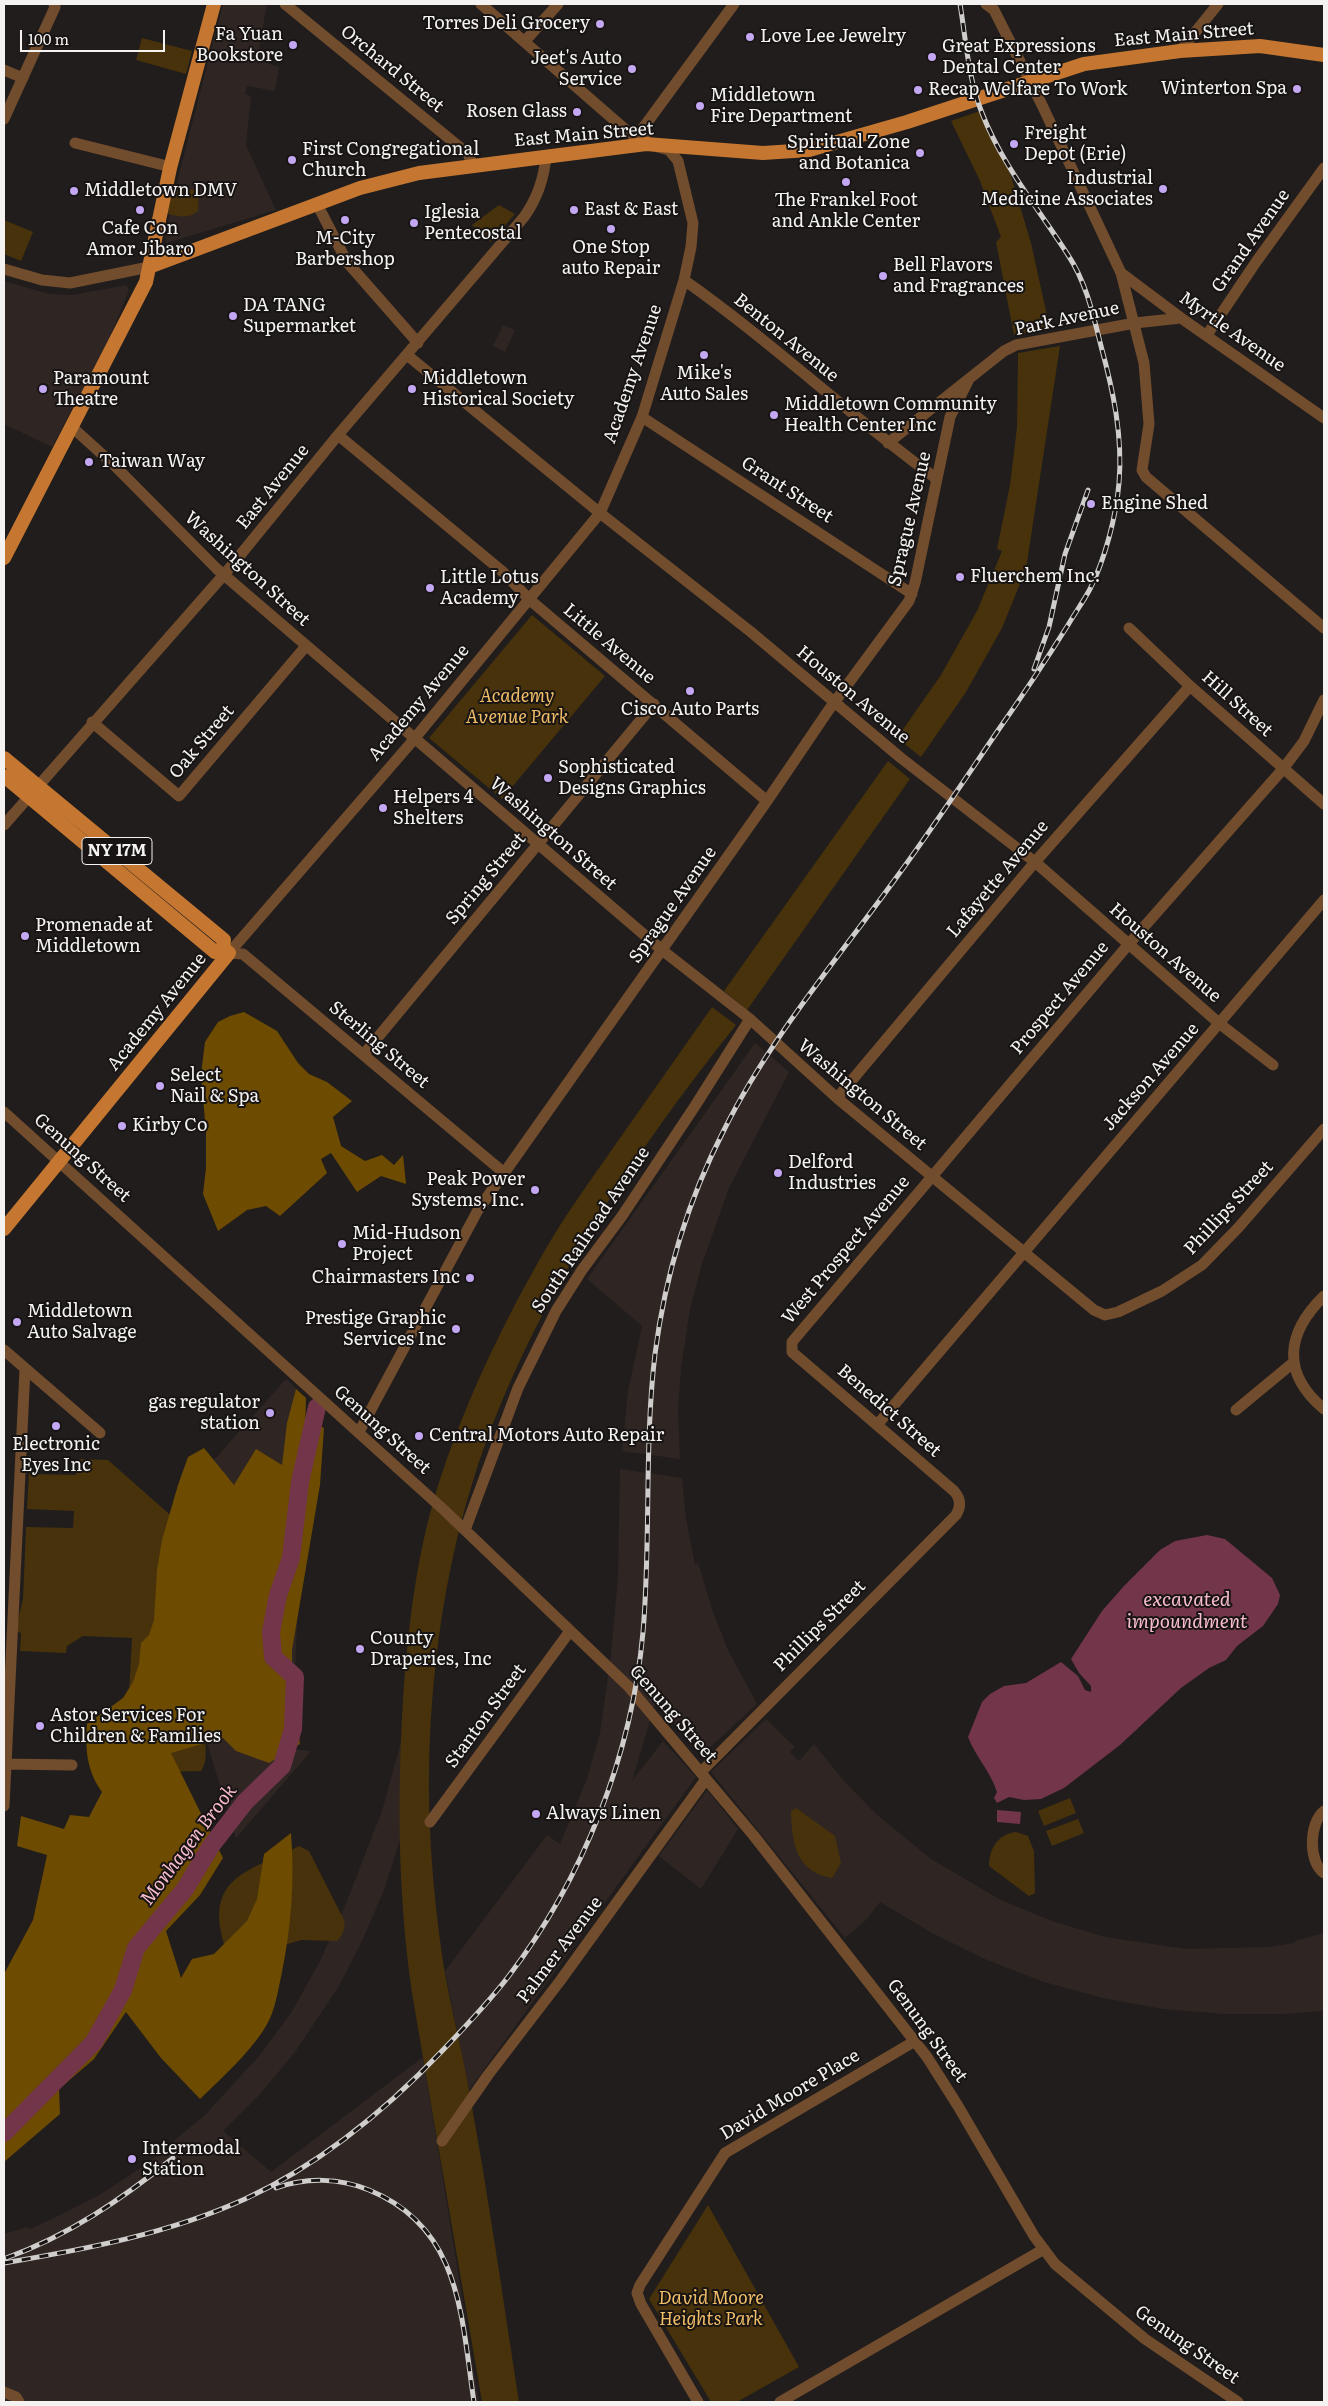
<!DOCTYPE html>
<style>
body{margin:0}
#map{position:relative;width:1328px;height:2406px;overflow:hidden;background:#201d1c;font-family:Literata,serif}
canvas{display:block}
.frame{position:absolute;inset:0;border:5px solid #f5f3f2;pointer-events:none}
.scale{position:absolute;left:20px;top:30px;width:145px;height:22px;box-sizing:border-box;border:2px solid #f5f3f2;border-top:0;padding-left:6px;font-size:15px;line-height:18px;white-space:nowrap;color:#f5f3f2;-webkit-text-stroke:4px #171413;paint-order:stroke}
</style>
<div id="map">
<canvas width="1328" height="2406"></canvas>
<div class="frame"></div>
<div class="scale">100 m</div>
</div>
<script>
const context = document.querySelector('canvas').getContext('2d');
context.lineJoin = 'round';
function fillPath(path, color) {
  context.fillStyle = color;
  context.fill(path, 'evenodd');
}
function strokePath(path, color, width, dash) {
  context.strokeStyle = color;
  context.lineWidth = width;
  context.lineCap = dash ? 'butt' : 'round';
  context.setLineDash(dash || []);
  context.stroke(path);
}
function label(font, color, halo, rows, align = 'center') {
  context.font = font + ' Literata,serif';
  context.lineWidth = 4;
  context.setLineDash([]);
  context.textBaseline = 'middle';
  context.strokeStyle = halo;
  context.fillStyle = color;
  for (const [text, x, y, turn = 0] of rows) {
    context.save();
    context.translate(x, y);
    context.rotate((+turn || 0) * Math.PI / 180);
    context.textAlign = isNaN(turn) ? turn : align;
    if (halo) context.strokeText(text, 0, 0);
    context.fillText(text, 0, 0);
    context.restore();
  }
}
const built = new Path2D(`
 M223,4H267L259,48L272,51L269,64L279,67L275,91L247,86L245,94L251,96L246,145L276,210L166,243L165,234L176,186Z
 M4,281L49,294L73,295L126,285L129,290L110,337L52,447L4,424Z
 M503,325L515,330L505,352L493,346Z
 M755,1043L789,1072L729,1188L702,1264L690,1309L681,1368L678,1409L680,1459L622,1451L628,1391L642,1326L587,1279Z
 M286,1379L306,1398L292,1749L311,1751L236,1838L183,1664L182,1496Z
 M620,1469L682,1478L686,1519L695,1565L698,1562L712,1609L728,1650L757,1704L704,1753L655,1704L632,1781L663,1741L696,1777L469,2090L445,1971L547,1835L560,1844L587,1779L600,1733L611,1655L618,1577Z
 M766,1719L795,1747L790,1752L799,1761L814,1744L844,1781L876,1814L931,1859L1001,1900L1052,1921L1105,1937L1186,1949L1268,1947L1295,1943V1941L1324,1933V2011L1285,2014H1224L1163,2009L1103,1998L1044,1982L987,1960L932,1933L880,1902L866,1920L845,1938L711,1772Z
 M401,1742L400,1840L384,1890L363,1939L339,1986L295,2052L261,2093L223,2131L271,2172L423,2057L479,2402H4V2234L27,2227L30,2229L54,2218L101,2194L145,2165L205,2115L259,2056L291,2013L320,1961L345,1906L382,1811Z
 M707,1790L738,1829L701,1889L659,1856Z`);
const green = new Path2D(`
 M142,38L192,51L186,74L136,60Z
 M980,111L1011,176L1031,243L1050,329L1014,335L996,242L1001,237L980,181L951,121Z
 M173,185L199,191L198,211C188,220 177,216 165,213Z
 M499,205L515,214L491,242L472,225Z
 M4,220L33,232L21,261L4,254Z
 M1060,346L1026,569L1002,628L966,692L921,757L897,738L941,675L977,611L1002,551L997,549L1010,485L1017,427L1018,353Z
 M532,615L605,676L502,799L429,738Z
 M888,761L910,779L747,1010L724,991Z
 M712,1007L736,1025C627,1162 526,1313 473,1481C439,1589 425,1716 430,1829C432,1876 437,1922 444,1968C451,2009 462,2050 469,2090C488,2194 503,2298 519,2402H482L412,1993C398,1896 397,1798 403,1700C408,1628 416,1557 437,1489C463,1406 502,1325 545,1250C566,1214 590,1181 613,1148C646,1101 679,1054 712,1007Z
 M77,1459L108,1460L227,1565L128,1711L132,1638L83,1636L67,1646L66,1653L20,1651L21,1633L15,1631L23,1599L26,1527L73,1528L74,1511L27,1509L29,1474L76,1475Z
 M203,1729C205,1742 209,1760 201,1771L106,1774Z
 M1070,1798L1076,1813L1044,1826L1038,1811Z
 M796,1808L835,1836L841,1863L832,1878C795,1872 792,1842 791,1811Z
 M1078,1819L1084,1833L1052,1846L1046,1831Z
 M1016,1832L1028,1836L1034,1851L1035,1893L1029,1896L989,1866C989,1850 997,1834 1016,1832Z
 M299,1846L309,1851L345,1922L343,1933L337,1941L301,1940L251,1955L225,1947C203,1877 248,1872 299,1846Z
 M708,2205L799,2367L737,2402H711L649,2299Z`);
const forest = new Path2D(`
 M244,1012L277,1031L298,1063L309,1074L327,1082L352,1101L333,1117L341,1146L365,1161L382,1155L394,1165L403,1155L406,1184L381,1176L357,1192L331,1153L321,1159L327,1173L280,1216L266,1206L247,1210L218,1231L203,1194L206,1168V1133L201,1074L205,1042L218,1022L230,1016Z
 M296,1389L306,1398L305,1433L313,1422L324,1428L320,1485L292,1650V1687L300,1744L269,1763L236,1751L223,1738L171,1753L223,1858L200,1895L166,1931L181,1978L192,1959L214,1954L247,1921L257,1899L264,1854L291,1833C295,1882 291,1929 281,1977C277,1996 274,2015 263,2031C246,2056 222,2078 200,2099L161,2058L126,2012L94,2059L59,2089L60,2114L4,2162V1974L33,1920L47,1855L17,1846L21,1816L64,1829L70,1815L89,1817L102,1792C87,1771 85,1750 87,1724L123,1698L133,1682L139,1664L141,1643L149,1635L154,1620L157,1570L162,1540L178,1485L188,1457L204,1448L234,1485L256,1449L282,1465L287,1423Z`);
const water = new Path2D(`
 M1207,1535L1225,1539L1272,1578L1280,1595L1278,1604L1263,1626L1237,1646L1226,1660L1209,1668L1181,1688L1120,1745L1064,1788L1041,1799L1024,1800L1009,1797L997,1803L994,1798L997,1792C991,1772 975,1756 968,1737L982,1702L990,1694L1004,1686L1026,1683L1061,1662L1078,1676L1085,1690L1091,1692V1686L1079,1673L1071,1659L1102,1611L1124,1586L1160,1550L1175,1541Z
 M997,1810L1021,1812L1020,1824L997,1822Z`);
const river = new Path2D(`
 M4,2133L94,2042L123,1990L136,1948L185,1889L211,1846L245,1802L282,1766L293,1729L295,1677L273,1657L271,1632L278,1595L291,1558L300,1482L317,1407`);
const minor = new Path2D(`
 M285,4L468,154L473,165
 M986,4L994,10L1042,105L1121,273L1144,363L1149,424L1142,470L1146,477L1324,628
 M525,41L558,4
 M1180,51L1218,4
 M4,70L23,78
 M4,119L55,7L54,4
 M75,143L163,165
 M646,144L643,128L734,4
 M317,204L347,262L418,343
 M4,269L42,280L70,283L149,267
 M1121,273L1181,318L1324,418
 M684,280C772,342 850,416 937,479
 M1207,335L1256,262L1324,168
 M407,355L600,513L751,632L901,758L1035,862L1220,1024L1273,1065
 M642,417L912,594
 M73,428L114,465L217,569L662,950L750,1019L837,1098L1094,1310L1105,1315L1118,1312L1162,1291L1202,1265L1238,1228L1324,1129
 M338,435L503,572L530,600L767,801
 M888,443L1004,351L1016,345L1135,323L1181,318
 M1129,628L1190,686L1324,804
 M92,722L179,796L306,646
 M4,825L228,570L338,435L524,217C537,199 544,179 546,156
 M229,953L410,744L600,513L642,417L684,280L691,247L693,223L678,161L669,150L646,144L627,131L481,4
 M229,953L243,954L503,1172
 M364,1054L654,704
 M837,1098L1035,862L1190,686
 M4,1112L444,1510L628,1686L754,1836L927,2057L958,2106L1034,2236L1055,2264L1145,2339L1238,2402
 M1324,1296C1286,1333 1281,1373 1324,1409
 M4,1350L100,1433
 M1236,1410L1294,1362
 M877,1425L1324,900
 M359,1432L478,1210L767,801L828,711L909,601L915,583L950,417L968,381
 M465,1530L518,1388L556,1311L582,1270L622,1216L695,1106L750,1019
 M4,1764L72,1765
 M701,1772L956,1515C961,1507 961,1499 954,1491L792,1352V1342L1128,945L1283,769L1304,741L1324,700
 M4,1806L25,1369
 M1324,1811C1309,1823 1308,1862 1324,1873
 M430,1822L570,1631
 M442,2141L488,2075L560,1981L706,1779
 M4,2392L16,2397L19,2402
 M698,2402L641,2304L637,2293L640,2285L725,2153L915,2041
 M780,2402L1044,2249`);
const major = new Path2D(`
 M149,267L360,188L419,173L646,144L763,153L809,150L907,122L1084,64L1180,51L1260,46L1324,55
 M4,558L146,282L170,168L214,4
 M4,758L224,940L223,948
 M4,776L215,952L223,948
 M4,1229L229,953L223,948`);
const rail = new Path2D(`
 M1034,669L1049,627L1065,554L1088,490
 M276,2188C306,2177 340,2178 369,2190C462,2228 461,2317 474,2402
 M6,2258C68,2236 122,2199 173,2158
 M4,2263C86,2249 168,2234 245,2199C321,2164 386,2110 443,2050C466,2026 488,2003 508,1977C583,1879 632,1755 643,1632C651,1540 644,1446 655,1354C665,1276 688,1200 724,1130C770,1038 836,961 896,878C932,829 965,779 999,729C1023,695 1046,660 1068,625C1075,613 1083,602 1090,589C1105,559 1116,517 1119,483C1123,436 1113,390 1101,346C1093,314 1086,282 1068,255C1038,208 1002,165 982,113C968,78 966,40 960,4`);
const markers = [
 [600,24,5,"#c3a7f2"],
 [750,37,5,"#c3a7f2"],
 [293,45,5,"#c3a7f2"],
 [932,57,5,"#c3a7f2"],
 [632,69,5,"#c3a7f2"],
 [1297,89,5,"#c3a7f2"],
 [918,90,5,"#c3a7f2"],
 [700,106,5,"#c3a7f2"],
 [577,112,5,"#c3a7f2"],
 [1014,144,5,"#c3a7f2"],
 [920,153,5,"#c3a7f2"],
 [292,160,5,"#c3a7f2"],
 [846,182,5,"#c3a7f2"],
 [1163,189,5,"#c3a7f2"],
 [74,191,5,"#c3a7f2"],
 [140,210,5,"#c3a7f2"],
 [574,210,5,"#c3a7f2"],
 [345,220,5,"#c3a7f2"],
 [414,223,5,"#c3a7f2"],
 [611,229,5,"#c3a7f2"],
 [883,276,5,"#c3a7f2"],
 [233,316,5,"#c3a7f2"],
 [704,355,5,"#c3a7f2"],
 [43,389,5,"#c3a7f2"],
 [412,389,5,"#c3a7f2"],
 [774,415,5,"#c3a7f2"],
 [89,462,5,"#c3a7f2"],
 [1091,504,5,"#c3a7f2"],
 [960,577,5,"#c3a7f2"],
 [430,588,5,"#c3a7f2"],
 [690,691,5,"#c3a7f2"],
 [548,778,5,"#c3a7f2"],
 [383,808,5,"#c3a7f2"],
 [25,936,5,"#c3a7f2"],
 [160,1086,5,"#c3a7f2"],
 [122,1126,5,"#c3a7f2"],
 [778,1173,5,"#c3a7f2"],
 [535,1190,5,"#c3a7f2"],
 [342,1244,5,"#c3a7f2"],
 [470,1278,5,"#c3a7f2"],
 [17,1322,5,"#c3a7f2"],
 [456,1329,5,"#c3a7f2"],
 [270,1413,5,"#c3a7f2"],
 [56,1426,5,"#c3a7f2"],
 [419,1436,5,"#c3a7f2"],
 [360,1649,5,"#c3a7f2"],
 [40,1726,5,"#c3a7f2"],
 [536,1814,5,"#c3a7f2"],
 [132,2159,5,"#c3a7f2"]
];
const shields = [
 [117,851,70]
];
const shieldNames = [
 ["NY 17M",117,851]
];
const poiNames = [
 ["Torres Deli Grocery",590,24,"right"],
 ["Fa Yuan",283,35,"right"],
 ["Bookstore",283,56,"right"],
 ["Love Lee Jewelry",760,37],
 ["Great Expressions",942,47],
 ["Dental Center",942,68],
 ["Jeet's Auto",622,59,"right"],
 ["Service",622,80,"right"],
 ["Winterton Spa",1287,89,"right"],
 ["Recap Welfare To Work",928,90],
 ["Middletown",710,96],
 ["Fire Department",710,117],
 ["Rosen Glass",567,112,"right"],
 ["Freight",1024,134],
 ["Depot (Erie)",1024,155],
 ["Spiritual Zone",910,143,"right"],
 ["and Botanica",910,164,"right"],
 ["First Congregational",302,150],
 ["Church",302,171],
 ["Industrial",1153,179,"right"],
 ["Medicine Associates",1153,200,"right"],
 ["Middletown DMV",84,191],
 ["The Frankel Foot",846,201,"center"],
 ["and Ankle Center",846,222,"center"],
 ["East & East",584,210],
 ["Iglesia",424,213],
 ["Pentecostal",424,234],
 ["Cafe Con",140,229,"center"],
 ["Amor Jibaro",140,250,"center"],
 ["M-City",345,239,"center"],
 ["Barbershop",345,260,"center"],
 ["One Stop",611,248,"center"],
 ["auto Repair",611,269,"center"],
 ["Bell Flavors",893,266],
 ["and Fragrances",893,287],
 ["DA TANG",243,306],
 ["Supermarket",243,327],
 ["Mike's",704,374,"center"],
 ["Auto Sales",704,395,"center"],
 ["Paramount",53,379],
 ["Theatre",53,400],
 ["Middletown",422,379],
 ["Historical Society",422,400],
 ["Middletown Community",784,405],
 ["Health Center Inc",784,426],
 ["Taiwan Way",99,462],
 ["Engine Shed",1101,504],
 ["Fluerchem Inc.",970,577],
 ["Little Lotus",440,578],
 ["Academy",440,599],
 ["Cisco Auto Parts",690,710,"center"],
 ["Sophisticated",558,768],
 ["Designs Graphics",558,789],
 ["Helpers 4",393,798],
 ["Shelters",393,819],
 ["Promenade at",35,926],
 ["Middletown",35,947],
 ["Select",170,1076],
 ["Nail & Spa",170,1097],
 ["Kirby Co",132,1126],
 ["Delford",788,1163],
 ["Industries",788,1184],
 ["Peak Power",525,1180,"right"],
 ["Systems, Inc.",525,1201,"right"],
 ["Mid-Hudson",352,1234],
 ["Project",352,1255],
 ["Chairmasters Inc",460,1278,"right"],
 ["Middletown",27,1312],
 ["Auto Salvage",27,1333],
 ["Prestige Graphic",446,1319,"right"],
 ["Services Inc",446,1340,"right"],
 ["gas regulator",260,1403,"right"],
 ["station",260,1424,"right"],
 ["Central Motors Auto Repair",429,1436],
 ["Electronic",56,1445,"center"],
 ["Eyes Inc",56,1466,"center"],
 ["County",370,1639],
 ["Draperies, Inc",370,1660],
 ["Astor Services For",50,1716],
 ["Children & Families",50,1737],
 ["Always Linen",546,1814],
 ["Intermodal",142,2149],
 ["Station",142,2170]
];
const streetNames = [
 ["East Main Street",1184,35,-5],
 ["Orchard Street",392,69,39],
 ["East Main Street",584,135,-5],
 ["Grand Avenue",1251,241,-55],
 ["Park Avenue",1067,319,-12],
 ["Myrtle Avenue",1232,332,35],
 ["Benton Avenue",786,338,39],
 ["Academy Avenue",633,374,-71],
 ["East Avenue",273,487,-51],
 ["Grant Street",787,490,33],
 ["Sprague Avenue",910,519,-77],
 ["Washington Street",247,569,42],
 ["Little Avenue",609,644,40],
 ["Houston Avenue",853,695,40],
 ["Academy Avenue",419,703,-50],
 ["Hill Street",1237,704,42],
 ["Oak Street",202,742,-50],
 ["Washington Street",553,834,41],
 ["Spring Street",486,879,-50],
 ["Lafayette Avenue",998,879,-50],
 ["Sprague Avenue",673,905,-55],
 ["Houston Avenue",1165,953,41],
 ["Prospect Avenue",1060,998,-50],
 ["Academy Avenue",157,1012,-51],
 ["Sterling Street",379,1045,40],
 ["Jackson Avenue",1151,1077,-49],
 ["Washington Street",862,1095,40],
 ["Genung Street",82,1158,42],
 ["Phillips Street",1229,1208,-47],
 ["South Railroad Avenue",591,1230,-56],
 ["West Prospect Avenue",846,1250,-50],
 ["Benedict Street",889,1411,41],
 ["Genung Street",382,1430,42],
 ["Phillips Street",820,1626,-45],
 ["Genung Street",673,1714,49],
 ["Stanton Street",486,1716,-54],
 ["Palmer Avenue",560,1950,-53],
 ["Genung Street",927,2031,54],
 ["David Moore Place",790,2095,-31],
 ["Genung Street",1187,2345,35]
];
const parkNames = [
 ["Academy",517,697],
 ["Avenue Park",517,718],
 ["David Moore",711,2299],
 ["Heights Park",711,2320]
];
const waterNames = [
 ["excavated",1187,1600],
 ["impoundment",1187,1622],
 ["Monhagen Brook",189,1845,-53]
];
fillPath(built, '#2f2623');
fillPath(green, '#47320b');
fillPath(forest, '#6d4b01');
fillPath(water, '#73354a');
strokePath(river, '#73354a', 18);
strokePath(minor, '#714c2d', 11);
strokePath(major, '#c57731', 14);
strokePath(rail, '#d0cecd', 5);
strokePath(rail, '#171413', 3, [9]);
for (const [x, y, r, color] of markers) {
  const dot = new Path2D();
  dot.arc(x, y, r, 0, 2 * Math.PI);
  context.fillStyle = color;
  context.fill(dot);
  strokePath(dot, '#171413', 2);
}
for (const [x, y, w] of shields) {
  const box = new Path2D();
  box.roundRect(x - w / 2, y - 13.5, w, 27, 4);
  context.fillStyle = '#171413';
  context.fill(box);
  strokePath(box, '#f5f3f2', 1);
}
label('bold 16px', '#f5f3f2', null, shieldNames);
label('18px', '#f5f3f2', '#171413', poiNames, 'left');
label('18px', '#f5f3f2', '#171413', streetNames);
label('italic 18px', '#f2be67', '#171413', parkNames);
label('italic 19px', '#f8bccd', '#171413', waterNames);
</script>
